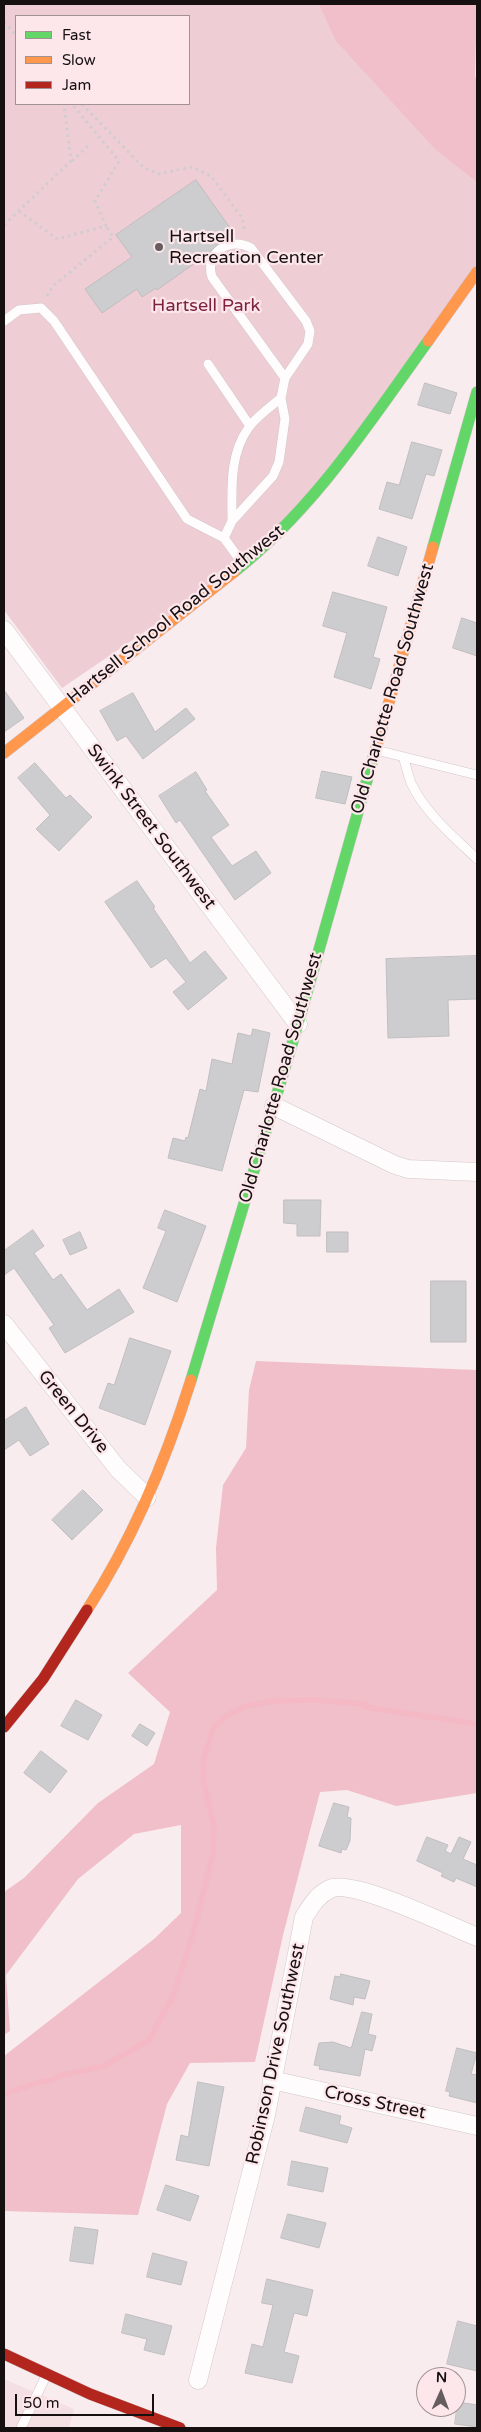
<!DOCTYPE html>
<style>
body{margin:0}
#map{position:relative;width:481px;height:2432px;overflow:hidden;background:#f8ecee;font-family:"Varela Round",sans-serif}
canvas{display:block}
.frame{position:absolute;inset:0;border:5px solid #171011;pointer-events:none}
.legend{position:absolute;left:15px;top:15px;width:175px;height:90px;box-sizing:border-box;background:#fde7ea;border:1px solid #a19193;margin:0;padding:6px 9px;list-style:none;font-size:15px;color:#171011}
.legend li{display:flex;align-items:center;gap:10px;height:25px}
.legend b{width:25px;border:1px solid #a19193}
.north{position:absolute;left:416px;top:2367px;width:50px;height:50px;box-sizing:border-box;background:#fde7ea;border:1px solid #a19193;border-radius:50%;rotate:2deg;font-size:14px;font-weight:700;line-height:20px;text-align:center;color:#171011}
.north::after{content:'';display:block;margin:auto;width:18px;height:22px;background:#665d5e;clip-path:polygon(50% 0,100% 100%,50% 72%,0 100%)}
.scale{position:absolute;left:15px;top:2394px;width:139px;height:22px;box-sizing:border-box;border:2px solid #171011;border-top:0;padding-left:6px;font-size:15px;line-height:18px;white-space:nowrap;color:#171011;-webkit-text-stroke:4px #fde7ea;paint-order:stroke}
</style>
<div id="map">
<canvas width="481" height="2432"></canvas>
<div class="frame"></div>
<ul class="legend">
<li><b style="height:6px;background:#63d668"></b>Fast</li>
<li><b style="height:6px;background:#ff974d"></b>Slow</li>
<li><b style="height:6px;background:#b3261e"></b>Jam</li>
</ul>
<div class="north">N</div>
<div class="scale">50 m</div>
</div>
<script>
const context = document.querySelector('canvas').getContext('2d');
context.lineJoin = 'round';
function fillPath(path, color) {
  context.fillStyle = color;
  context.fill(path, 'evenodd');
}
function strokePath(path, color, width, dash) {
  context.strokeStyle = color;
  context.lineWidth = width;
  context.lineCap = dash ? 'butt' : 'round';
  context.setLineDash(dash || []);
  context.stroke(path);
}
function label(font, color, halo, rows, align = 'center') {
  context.font = font + ' "Varela Round",sans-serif';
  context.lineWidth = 4.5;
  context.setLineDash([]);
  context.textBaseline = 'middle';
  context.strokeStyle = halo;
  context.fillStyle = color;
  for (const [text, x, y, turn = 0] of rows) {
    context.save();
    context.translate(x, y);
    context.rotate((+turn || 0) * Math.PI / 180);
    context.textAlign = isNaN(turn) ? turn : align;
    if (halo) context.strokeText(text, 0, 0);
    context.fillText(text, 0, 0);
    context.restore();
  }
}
const built = new Path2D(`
 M4,2379L74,2409L69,2428H4Z`);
const green = new Path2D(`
 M4,4H433L477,130V272L356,442L243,565L62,688L4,610ZM16,16H189V104H16Z`);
const forest = new Path2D(`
 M319,4H477L475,76L477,81V182L436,150L336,41Z
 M256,1361L477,1370V1793L396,1806L347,1790L320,1792L283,1935L255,2062L190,2063L167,2104L138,2215L4,2211V2056L154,1939L181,1913V1825L134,1834L78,1879L6,1975L10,2031L4,2035V1892L24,1878L98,1803L154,1764L170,1712L128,1673L217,1590L216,1548L223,1485L246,1448L249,1390Z`);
const stream = new Path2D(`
 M4,2094L43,2081H50L63,2075L104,2066L149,2040L174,1994L193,1934L213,1854L214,1827L203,1779L204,1757L213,1729L226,1716L246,1706L274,1701L314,1700L366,1704L365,1707L477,1724`);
const building = new Path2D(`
 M196,180L235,235L218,244L209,253L157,290L156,288L142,297L137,289L102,313L85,289L132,257L116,235Z
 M425,383L457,393L450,414L418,405Z
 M412,442L442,450L434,476L426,474L412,519L379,509L387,482L399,485Z
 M378,537L407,547L398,576L368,566Z
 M333,592L387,607L373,657L380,659L371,689L334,677L347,633L323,626Z
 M462,618L477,623V656L453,648Z
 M4,690L24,718L4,732Z
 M133,693L155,732L186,708L195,719L143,759L126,736L117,741L100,711Z
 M35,763L66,798L70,795L92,817L59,851L36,829L50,815L18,778Z
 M322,771L352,777L345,804L316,798Z
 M196,772L207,790L205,791L229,825L211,837L232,866L256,851L271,873L235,900L180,820L176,823L159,796Z
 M137,881L155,907L153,908L190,963L205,951L227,978L188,1010L173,992L186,982L166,958L151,968L105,902Z
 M477,956V999L448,1000L449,1036L388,1038L386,959Z
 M253,1029L270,1033L258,1092L244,1090L222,1171L168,1158L173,1138L185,1141L186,1137L188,1138L200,1089L206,1091L212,1059L232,1064L238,1033L251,1036Z
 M284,1200H321L320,1236H297V1224L284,1223Z
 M165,1210L206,1226L177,1302L143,1288L166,1231L158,1228Z
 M33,1230L44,1246L34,1253L53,1280L61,1274L87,1310L119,1289L134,1312L65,1353L49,1328L54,1325L14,1268L4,1275V1251Z
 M80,1232L87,1248L70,1255L63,1240Z
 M327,1232H348V1252H327Z
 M431,1281H466V1342H431Z
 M130,1338L171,1351L145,1425L99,1408L108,1383L114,1385Z
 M26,1407L49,1444L30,1456L19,1440L4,1450V1421Z
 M83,1490L103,1510L72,1540L52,1520Z
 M76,1700L102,1715L88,1740L61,1726Z
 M140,1724L155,1733L147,1746L132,1736Z
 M41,1751L67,1771L50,1793L24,1773Z
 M334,1803L349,1807L347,1817L351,1818L350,1841L346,1850L342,1849L341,1853L319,1846Z
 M427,1837L448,1845L445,1851L451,1854L459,1837L471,1842L463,1859L477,1865V1887L456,1878L454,1882L441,1876L443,1873L417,1861Z
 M341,1974L370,1981L365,1999L354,1997L353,2005L330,1999L335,1976L340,1977Z
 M362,2012L372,2014L368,2034L376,2036L372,2051L365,2049L360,2076L319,2069L320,2066L314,2065L319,2043L333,2042L351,2048Z
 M457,2048L477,2053L471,2074L477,2075V2103L449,2096L450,2092L446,2091Z
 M198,2082L224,2087L209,2166L176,2160L181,2135L188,2137Z
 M306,2107L341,2116L339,2124L352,2128L347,2143L300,2131Z
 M292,2161L328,2168L323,2192L288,2185Z
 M166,2185L199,2196L190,2221L157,2210Z
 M288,2214L326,2223L319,2248L281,2238Z
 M75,2227L98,2230L93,2264L70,2261Z
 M153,2253L187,2262L181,2285L147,2277Z
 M267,2279L313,2290L307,2316L294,2313L284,2352L299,2356L292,2383L245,2373L252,2344L263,2347L273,2305L262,2303Z
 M126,2314L172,2326L164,2355L144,2350L147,2339L122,2333Z
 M458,2321L477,2326V2371L447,2364Z
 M458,2402L477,2405V2427L455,2424Z`);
const path = new Path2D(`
 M4,22L16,35
 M82,104L143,167L158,174L192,167L211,176L243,219L244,232
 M72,161L88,146
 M19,211L57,239L106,226L95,201L119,161L72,104
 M4,225L71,161L64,104
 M47,296L53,286L113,237L106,226`);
const lane = new Path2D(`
 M4,321L19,310L41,308L54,321L187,519L224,538L243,564
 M208,364L250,426
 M232,521C232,488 229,455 249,427C257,416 270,407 281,398
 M224,538L232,521L273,476L279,462L285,419L281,398L285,378L308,344L310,331L306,321L251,248C230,236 204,253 212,277L285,378
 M376,750L477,775
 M403,757C406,765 408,775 411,783C425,813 454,837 477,859
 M21,2428L45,2378`);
const street = new Path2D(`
 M4,630L298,1024
 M274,1106L395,1165L408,1169L477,1172
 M4,1324L118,1469L147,1497
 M272,2080L477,2126
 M198,2380L266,2115L304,1917C311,1906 317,1895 330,1889C352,1878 452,1927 477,1937`);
const fast = new Path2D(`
 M433,547L477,392
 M234,572C315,508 369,423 428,341
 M191,1380L298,1024L376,748`);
const slow = new Path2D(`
 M428,341L477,272
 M376,748L433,547
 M4,753L234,572
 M87,1610C133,1539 166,1460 191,1380`);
const jam = new Path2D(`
 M4,1727L43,1679L87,1610
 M4,2354L90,2394L180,2428`);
const markers = [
 [159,247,5,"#665d5e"]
];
const poiNames = [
 ["Hartsell",169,237],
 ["Recreation Center",169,258]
];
const parkNames = [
 ["Hartsell Park",206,306]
];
const streetNames = [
 ["Hartsell School Road Southwest",176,615,-39],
 ["Old Charlotte Road Southwest",393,689,-74],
 ["Swink Street Southwest",151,827,53],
 ["Old Charlotte Road Southwest",281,1078,-74],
 ["Green Drive",73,1412,51],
 ["Robinson Drive Southwest",276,2054,-78],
 ["Cross Street",375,2103,12]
];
fillPath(built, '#f4dfe3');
fillPath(green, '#efcdd4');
fillPath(forest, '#f0bfca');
strokePath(stream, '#f4b9c5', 5.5);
fillPath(building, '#cdccce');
strokePath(building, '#c0bec1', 1);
strokePath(lane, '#d1c7c9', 10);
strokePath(street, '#d1c7c9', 19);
strokePath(fast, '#d1c7c9', 12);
strokePath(slow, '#d1c7c9', 12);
strokePath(jam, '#d1c7c9', 12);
strokePath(path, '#d1cdce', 3, [2.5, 4]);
strokePath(lane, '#fefcfc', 9);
strokePath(street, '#fefcfc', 18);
strokePath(fast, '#63d668', 11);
strokePath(slow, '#ff974d', 11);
strokePath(jam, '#b3261e', 11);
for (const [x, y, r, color] of markers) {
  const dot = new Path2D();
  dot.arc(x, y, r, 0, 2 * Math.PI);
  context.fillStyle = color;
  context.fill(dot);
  strokePath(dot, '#fde7ea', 2);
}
label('18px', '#171011', '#fde7ea', poiNames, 'left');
label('18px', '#7c223e', '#fde7ea', parkNames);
label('18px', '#171011', '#fde7ea', streetNames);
</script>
